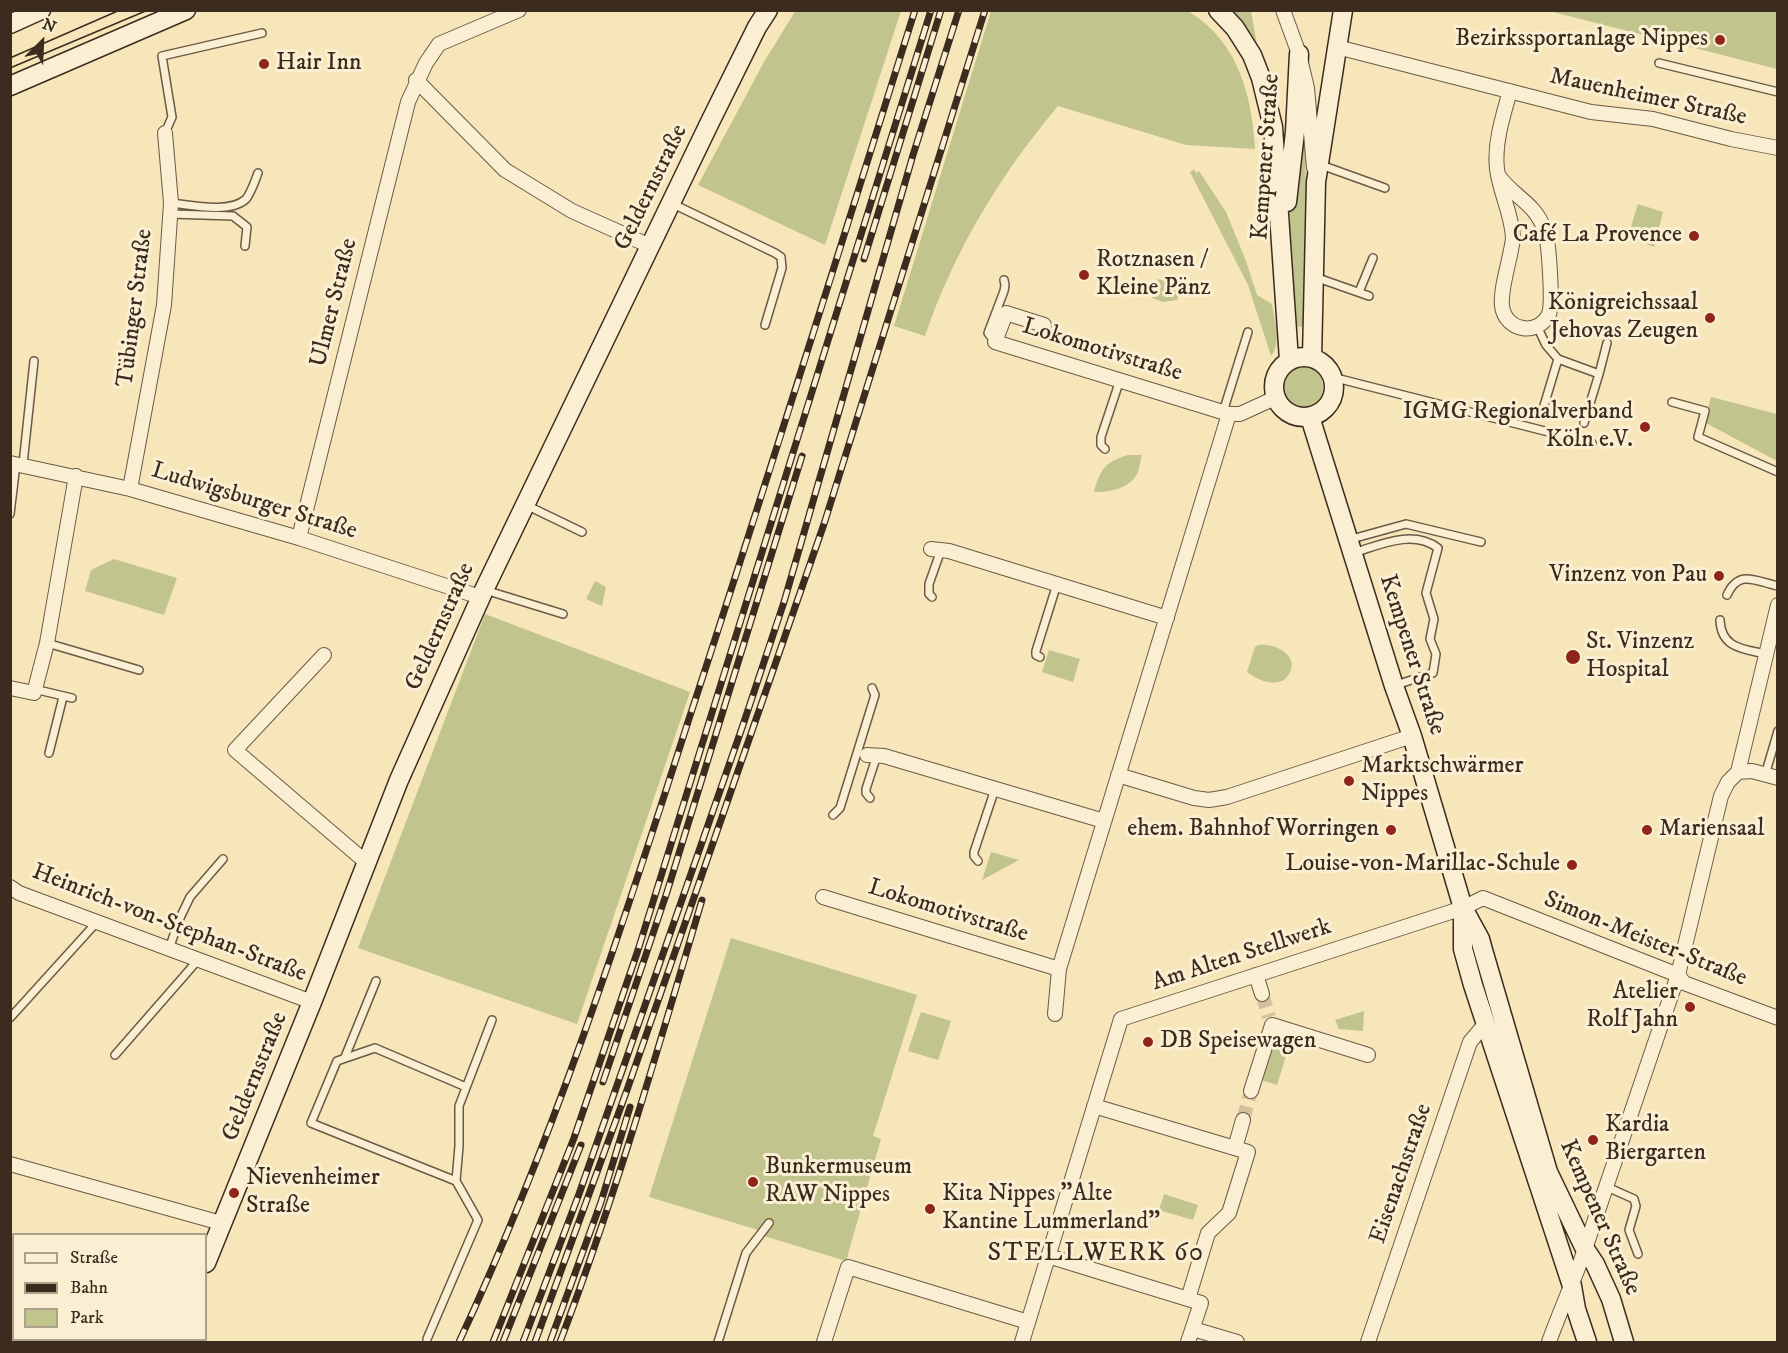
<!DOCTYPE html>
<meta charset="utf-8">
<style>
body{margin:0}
#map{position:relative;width:1788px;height:1353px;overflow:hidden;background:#f7e6ba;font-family:"IM FELL DW Pica",serif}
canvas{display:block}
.frame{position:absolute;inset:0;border:12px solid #3c2b1f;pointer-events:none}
.legend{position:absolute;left:12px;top:1233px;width:195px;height:108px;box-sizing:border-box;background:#faefd2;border:2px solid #aea18a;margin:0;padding:8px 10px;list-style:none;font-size:18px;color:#3c2b1f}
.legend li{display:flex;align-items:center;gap:12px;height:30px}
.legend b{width:30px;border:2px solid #aea18a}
.north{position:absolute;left:12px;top:12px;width:60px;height:60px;-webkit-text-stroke:4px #faefd2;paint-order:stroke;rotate:24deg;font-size:16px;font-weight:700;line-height:24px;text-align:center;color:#3c2b1f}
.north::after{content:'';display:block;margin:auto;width:21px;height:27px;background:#3c2b1f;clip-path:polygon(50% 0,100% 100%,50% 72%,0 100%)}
</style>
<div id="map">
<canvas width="1788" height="1353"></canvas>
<div class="frame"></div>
<ul class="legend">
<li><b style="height:8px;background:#faefd2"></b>Straße</li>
<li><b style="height:8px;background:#3c2b1f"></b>Bahn</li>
<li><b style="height:16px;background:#c1c48d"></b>Park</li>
</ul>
<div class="north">N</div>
</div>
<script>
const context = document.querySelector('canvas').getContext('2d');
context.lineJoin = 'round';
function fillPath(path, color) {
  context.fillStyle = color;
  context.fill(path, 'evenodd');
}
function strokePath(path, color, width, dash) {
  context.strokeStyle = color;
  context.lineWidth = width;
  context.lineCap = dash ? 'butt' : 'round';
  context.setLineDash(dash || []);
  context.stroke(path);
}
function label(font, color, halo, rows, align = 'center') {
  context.font = font + ' "IM FELL DW Pica",serif';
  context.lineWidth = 6;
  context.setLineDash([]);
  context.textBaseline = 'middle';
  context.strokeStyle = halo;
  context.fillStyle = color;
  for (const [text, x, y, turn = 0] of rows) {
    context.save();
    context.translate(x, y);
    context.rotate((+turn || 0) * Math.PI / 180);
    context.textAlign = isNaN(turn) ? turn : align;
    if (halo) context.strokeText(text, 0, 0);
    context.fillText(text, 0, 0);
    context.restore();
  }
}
const green = new Path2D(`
 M796,10L901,11L825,245L698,185L764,62Z
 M991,11H1188C1238,41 1252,95 1255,149L1186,145L1058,106C1000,175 954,251 925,336L894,326Z
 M1228,11H1251L1258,50Z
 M1549,11H1777V69Z
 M1303,137L1305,139L1308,327L1292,326L1288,276L1290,212L1301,138Z
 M1194,169L1196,173L1199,171L1226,212L1246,261L1257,295L1272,304C1274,319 1282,343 1271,356L1248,285L1190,172Z
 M1638,204L1663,212L1654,247L1628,236Z
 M1158,279L1172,283L1179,295L1177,300L1163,302L1152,298Z
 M1281 387a21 21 0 1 1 42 0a21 21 0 1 1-42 0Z
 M1711,397L1777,414V461L1704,422Z
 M1128,455H1142C1140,460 1140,468 1137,474C1130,488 1108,493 1094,492C1100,469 1105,462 1128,455Z
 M114,559L177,578L164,615L85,591L91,570Z
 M595,581L606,587L602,606L586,599Z
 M485,614L690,692L577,1024L358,948Z
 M1258,645C1279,642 1305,660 1284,680C1272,686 1257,680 1247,672L1255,647Z
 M1049,650L1080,659L1073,682L1042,672Z
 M991,852L1019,860L982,880Z
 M731,938L917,995L873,1136L881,1139L846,1261L764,1236L758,1230L649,1197Z
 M1364,1011L1363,1031L1339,1029L1335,1020Z
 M921,1012L951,1021L938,1060L908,1051Z
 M1277,1029L1293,1034L1277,1085L1261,1080Z
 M1164,1194L1198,1205L1193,1220L1159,1210Z`);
const streetTunnel = new Path2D(`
 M1262,994L1269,1017
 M1243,1120L1251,1091`);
const lane = new Path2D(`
 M1659,63L1778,92
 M165,133L172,117L162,56L262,33
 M1321,165L1385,188
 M171,203C191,205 230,214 246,199C251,193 255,181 258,173
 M671,203L775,253L781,257L782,268L765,325
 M171,214L233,216L247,227L245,246
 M1315,277L1369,296
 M1359,292L1373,258
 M1537,326L1546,345L1558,359L1543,409
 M995,342L988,333L1004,291L1005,285L1004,280
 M1558,359L1599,374L1584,423
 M1599,374L1607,343
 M1332,377L1592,443
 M1672,402L1705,411L1698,437L1778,472
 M1223,412L1248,332
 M1105,449L1101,445V437L1120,380
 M23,464L34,361
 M526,505L582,532
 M10,514L16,464
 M1348,540L1406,524L1481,542
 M1353,553C1380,545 1412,529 1438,548L1426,593L1434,619L1430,639L1436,654L1433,673L1396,685
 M485,590L563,614
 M1727,595C1739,569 1755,581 1778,586
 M932,597L929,594V584L941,550
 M1720,620C1721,648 1743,649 1766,654
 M47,643L139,670
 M1040,657L1036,655V651L1057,584
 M34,689L72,698
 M49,753L63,697
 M1765,775L1778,731
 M870,798L866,793V789L877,755
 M833,815L840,808L875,695L872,688
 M978,861L974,856V852L995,789
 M169,949L179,920L190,897L223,859
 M10,1018L97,922
 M115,1055L198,960
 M345,1057L376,981
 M456,1181L311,1123L337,1061L375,1048L466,1087
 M1607,1187L1634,1199L1636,1206L1629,1230L1638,1254
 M427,1339L478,1220L456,1181L459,1146V1106L492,1020
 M28,1342L29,1340
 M82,1342V1340
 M718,1342L746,1253L769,1223`);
const street = new Path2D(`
 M1283,10L1299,54L1307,88L1314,168
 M1337,47L1591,112L1653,119L1731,139L1778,148
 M416,80L505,170L572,211L650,246
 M1498,175C1514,198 1535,202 1545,231C1549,243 1553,303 1549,314C1538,337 1505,331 1502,306C1500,288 1511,258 1513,238C1512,214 1500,193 1497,169C1494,143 1503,116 1510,91
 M1044,325L1006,313L995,342L1229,414
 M10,463L130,489L299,538L480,597
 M130,489L164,305L171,203L165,133
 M299,538L408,102L426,63L439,44L519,10
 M931,549L949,551L1167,618
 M324,655L235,750L367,863
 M10,688L34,693L47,643L76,476
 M867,755L884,756L1104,821
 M1738,772L1752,771L1778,778
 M1118,775L1194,798L1209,800L1227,797L1412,736
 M10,887L19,893L312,1002
 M823,897L1059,969
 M1256,975L1262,994
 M1055,1014L1059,969L1229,414H1240L1275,398
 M1251,1091L1272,1025L1368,1055
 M1094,1106L1248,1152L1229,1213L1208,1233L1188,1299
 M1235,1148L1243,1120
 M10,1164L221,1223
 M1048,1256L1201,1303L1188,1342
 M1193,1329L1237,1342
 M824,1342L848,1267L1028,1322
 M1022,1342L1121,1019L1463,908L1483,898L1678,975L1684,983L1778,1018
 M1368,1342L1470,1042L1486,1023
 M1549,1342C1560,1311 1574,1281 1585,1249L1678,975L1721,796L1728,782L1738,772L1778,605`);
const secondary = new Path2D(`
 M1218,10L1235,28L1252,55L1261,78L1273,127L1289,360
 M10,24L41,10
 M10,86L186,10
 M1287,202L1295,132L1299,54
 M1274 387a30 30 0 1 1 60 0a30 30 0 1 1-60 0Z
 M1312,358L1316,182L1343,10
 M1310,417L1394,686L1412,736L1463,908L1480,939L1483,950L1548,1172L1585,1249L1595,1264L1611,1299L1624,1342
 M1463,910V949L1473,985L1572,1286L1576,1309L1587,1342
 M206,1263L312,1002L399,780L484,590L710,122L757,27L768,10
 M173,1342L174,1340`);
const tram = new Path2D(`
 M10,58L120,10
 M10,68L148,10`);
const rail = new Path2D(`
 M864,259L941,10
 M603,1082L667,892L802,456
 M459,1342C552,1143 620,934 687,725C765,488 840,249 915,10
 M493,1342L574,1138L638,950L931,10
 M503,1342L581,1145
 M523,1342L579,1194L743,725L784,602L913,155L959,10
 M535,1342L627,1090L824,524L985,10
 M550,1342L601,1202L630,1107
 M560,1342C615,1198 658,1049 702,900`);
const markers = [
 [1720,40,6,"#8f2418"],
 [264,64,6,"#8f2418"],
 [1694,236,6,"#8f2418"],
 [1084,275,6,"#8f2418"],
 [1710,318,6,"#8f2418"],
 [1645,427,6,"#8f2418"],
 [1719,576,6,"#8f2418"],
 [1573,657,8,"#8f2418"],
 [1349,781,6,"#8f2418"],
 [1391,830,6,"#8f2418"],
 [1647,830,6,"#8f2418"],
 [1572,865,6,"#8f2418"],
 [1690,1007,6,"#8f2418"],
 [1148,1042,6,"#8f2418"],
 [1593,1140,6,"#8f2418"],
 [753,1182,6,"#8f2418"],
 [234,1193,6,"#8f2418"],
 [930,1209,6,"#8f2418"]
];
const poiNames = [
 ["Bezirkssportanlage Nippes",1708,40,"right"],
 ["Hair Inn",276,64],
 ["Café La Provence",1682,236,"right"],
 ["Rotznasen /",1096,261],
 ["Kleine Pänz",1096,289],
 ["Königreichssaal",1698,304,"right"],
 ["Jehovas Zeugen",1698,332,"right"],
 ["IGMG Regionalverband",1633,413,"right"],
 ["Köln e.V.",1633,441,"right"],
 ["Vinzenz von Pau",1707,576,"right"],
 ["St. Vinzenz",1586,643],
 ["Hospital",1586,671],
 ["Marktschwärmer",1361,767],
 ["Nippes",1361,795],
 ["ehem. Bahnhof Worringen",1379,830,"right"],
 ["Mariensaal",1659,830],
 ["Louise-von-Marillac-Schule",1560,865,"right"],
 ["Atelier",1678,993,"right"],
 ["Rolf Jahn",1678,1021,"right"],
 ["DB Speisewagen",1160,1042],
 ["Kardia",1605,1126],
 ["Biergarten",1605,1154],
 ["Bunkermuseum",765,1168],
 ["RAW Nippes",765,1196],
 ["Nievenheimer",246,1179],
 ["Straße",246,1207],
 ["Kita Nippes \"Alte",942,1195],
 ["Kantine Lummerland\"",942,1223]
];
const streetNames = [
 ["Mauenheimer Straße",1648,98,12],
 ["Kempener Straße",1267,157,-86],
 ["Geldernstraße",652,188,-64],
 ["Ulmer Straße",335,303,-76],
 ["Tübinger Straße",136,308,-83],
 ["Lokomotivstraße",1102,351,17],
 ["Ludwigsburger Straße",254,502,17],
 ["Geldernstraße",441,627,-66],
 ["Kempener Straße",1411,655,72],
 ["Lokomotivstraße",948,912,17],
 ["Heinrich-von-Stephan-Straße",169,924,21],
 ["Simon-Meister-Straße",1645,940,22],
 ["Am Alten Stellwerk",1242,956,-18],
 ["Geldernstraße",256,1077,-68],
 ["Eisenachstraße",1402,1174,-71],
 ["Kempener Straße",1599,1218,66]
];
const neighbourhoodNames = [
 ["STELLWERK 60",1096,1255]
];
fillPath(green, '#c1c48d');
strokePath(streetTunnel, '#d2c19b', 14, [14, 7]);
strokePath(lane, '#6b5a46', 10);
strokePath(street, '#6b5a46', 16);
strokePath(secondary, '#3c2b1f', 21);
strokePath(lane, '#faefd2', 7);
strokePath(street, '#faefd2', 14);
strokePath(secondary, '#faefd2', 18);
strokePath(tram, '#3c2b1f', 1.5);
strokePath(rail, '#3c2b1f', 7);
strokePath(rail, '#faefd2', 4.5, [14]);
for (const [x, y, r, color] of markers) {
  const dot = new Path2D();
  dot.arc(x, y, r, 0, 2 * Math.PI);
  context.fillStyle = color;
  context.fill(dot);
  strokePath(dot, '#faefd2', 2);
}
label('24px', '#3c2b1f', '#faefd2', poiNames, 'left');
label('24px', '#3c2b1f', '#faefd2', streetNames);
context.letterSpacing = '1.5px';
label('26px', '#3c2b1f', '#faefd2', neighbourhoodNames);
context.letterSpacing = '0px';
</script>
